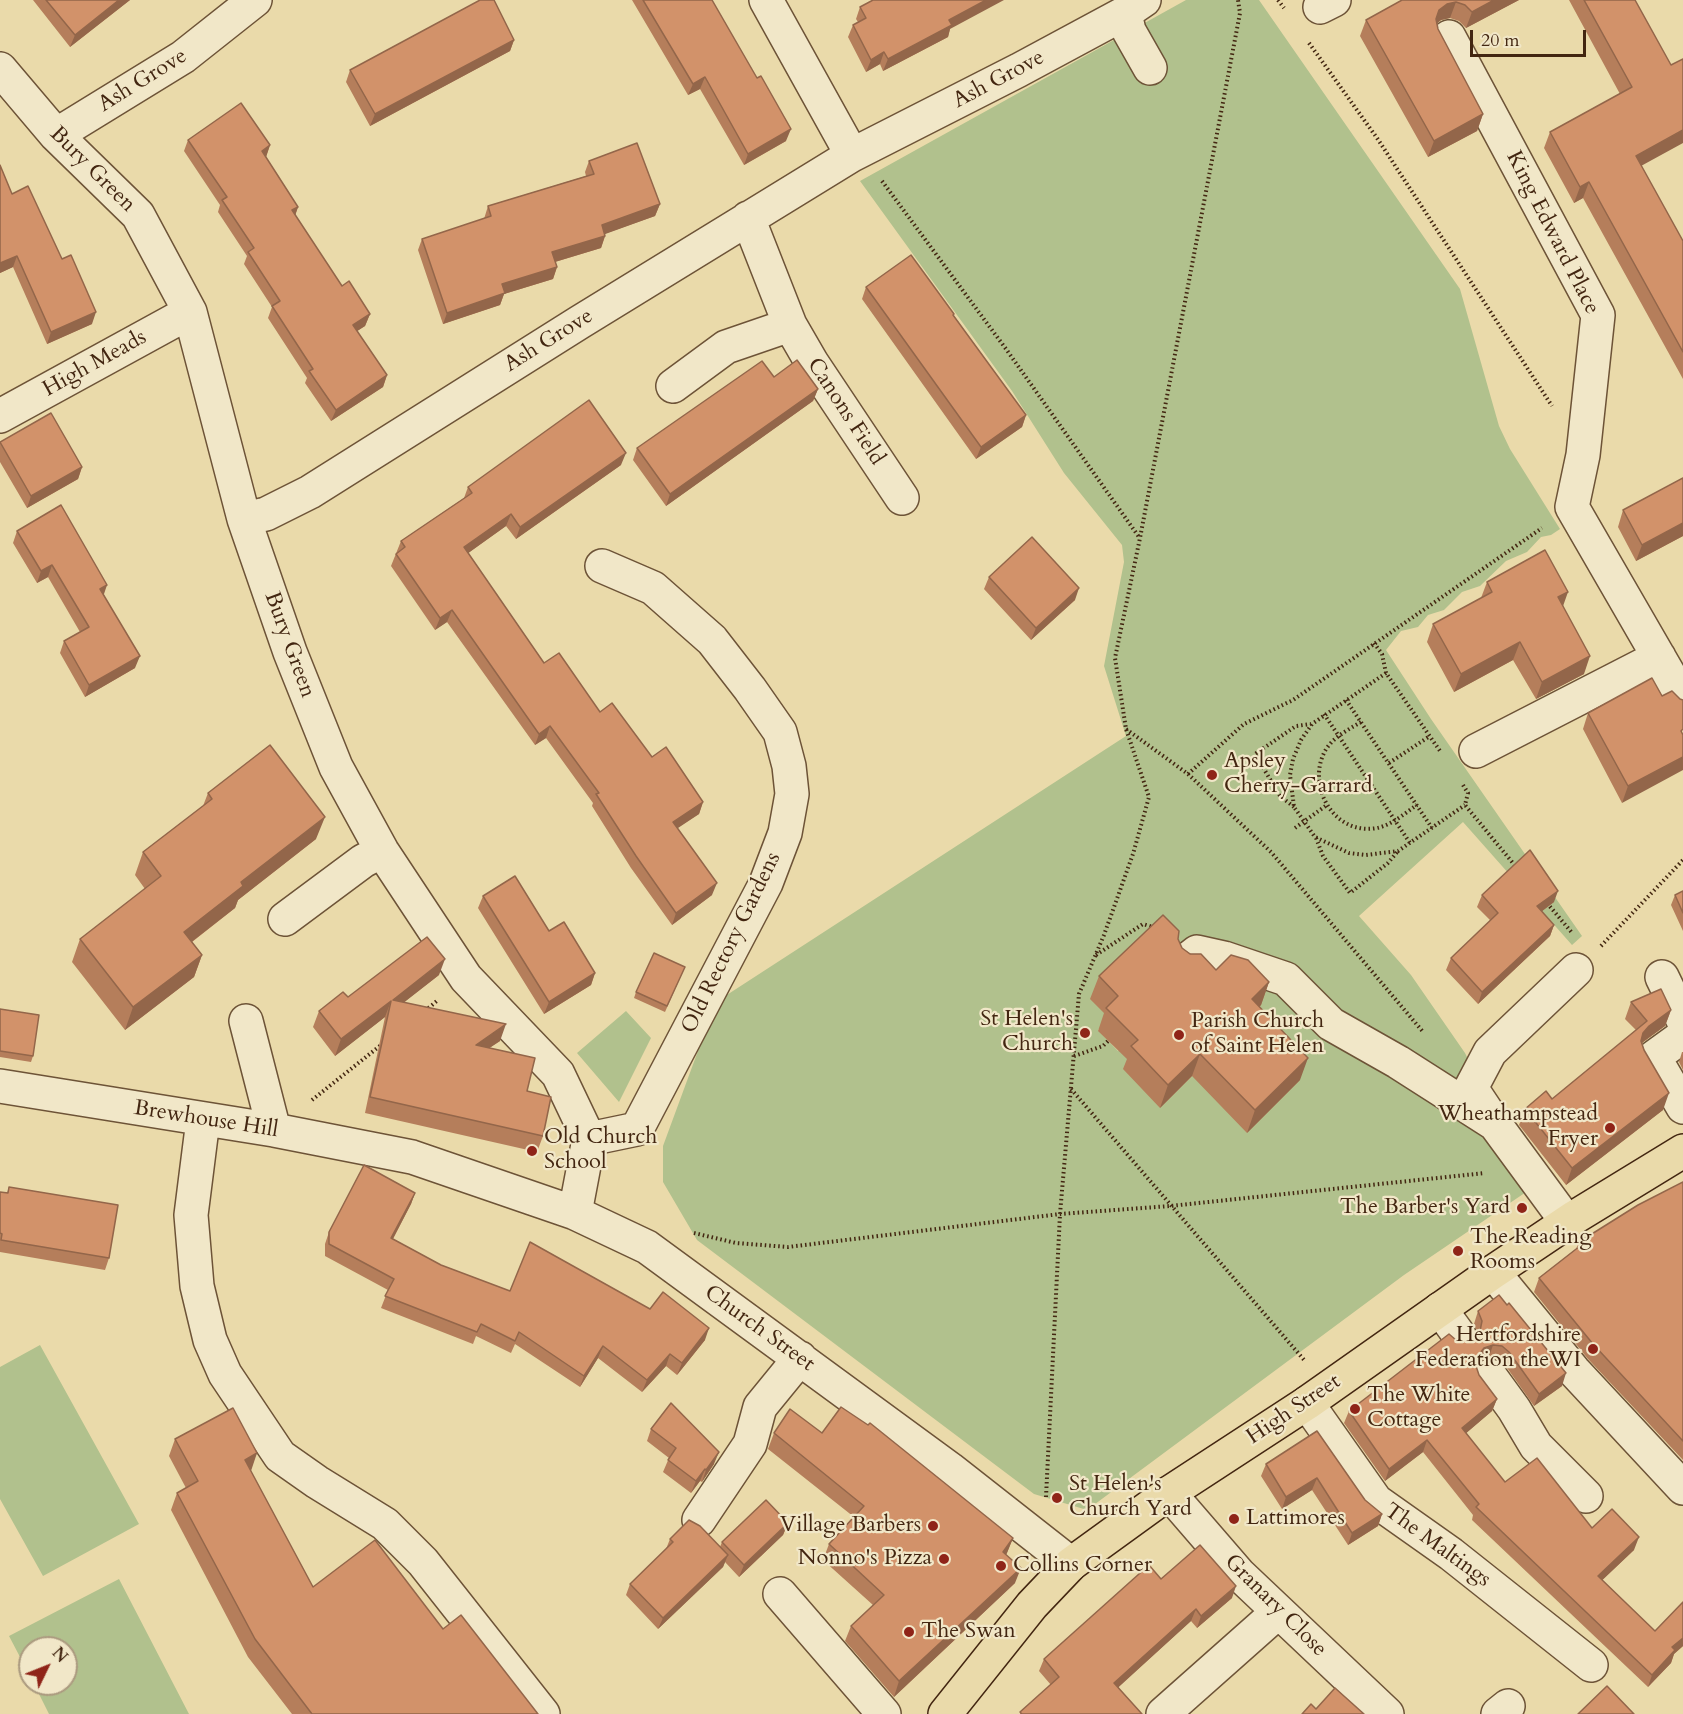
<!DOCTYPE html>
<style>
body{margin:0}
#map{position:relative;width:1683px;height:1714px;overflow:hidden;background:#eadaaa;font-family:Cardo,serif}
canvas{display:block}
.north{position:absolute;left:18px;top:1636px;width:60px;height:60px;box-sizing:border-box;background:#f1e7c8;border:2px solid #ab9a7f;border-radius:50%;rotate:47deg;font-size:16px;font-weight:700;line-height:24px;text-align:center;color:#432611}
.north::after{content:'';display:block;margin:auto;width:21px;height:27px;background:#8f2418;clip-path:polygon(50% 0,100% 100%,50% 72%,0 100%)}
.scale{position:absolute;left:1470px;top:30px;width:116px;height:27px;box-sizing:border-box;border:3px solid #432611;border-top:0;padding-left:8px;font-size:18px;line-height:21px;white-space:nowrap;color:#432611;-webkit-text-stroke:4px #f1e7c8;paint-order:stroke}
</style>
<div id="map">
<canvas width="1683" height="1714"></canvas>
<div class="north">N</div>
<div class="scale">20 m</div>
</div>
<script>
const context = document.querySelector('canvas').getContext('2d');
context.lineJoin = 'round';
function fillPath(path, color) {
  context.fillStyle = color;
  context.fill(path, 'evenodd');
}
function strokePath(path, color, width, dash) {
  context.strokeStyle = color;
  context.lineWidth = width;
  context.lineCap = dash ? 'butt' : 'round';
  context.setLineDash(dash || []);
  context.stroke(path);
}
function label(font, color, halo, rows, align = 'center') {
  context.font = font + ' Cardo,serif';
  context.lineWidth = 4.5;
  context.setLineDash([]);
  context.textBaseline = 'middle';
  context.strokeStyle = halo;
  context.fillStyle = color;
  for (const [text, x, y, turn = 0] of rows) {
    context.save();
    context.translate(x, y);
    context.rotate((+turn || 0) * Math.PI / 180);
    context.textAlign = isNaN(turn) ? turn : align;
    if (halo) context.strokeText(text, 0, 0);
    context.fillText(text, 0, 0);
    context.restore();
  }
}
const green = new Path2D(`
 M1186,0H1259L1460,289L1499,426L1510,449L1560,529L1551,535L1541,537L1527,552L1506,561L1480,586L1462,592L1444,610L1428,615L1418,627L1401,631L1386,650L1431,719L1582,936L1572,945L1463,822L1359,916L1411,975L1465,1053L1532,1188L1404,1275L1087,1510L1034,1494L697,1240L663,1182V1146L716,1002L1126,736L1104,666L1124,562L1122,545L1064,473L1012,391L860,181ZM1110,1019L1300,1081L1192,1076L1160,1107L1130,1039L1118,1051L1098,1030Z
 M626,1011L651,1038L619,1102L577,1053Z
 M40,1345L139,1524L43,1576L0,1499V1367Z
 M119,1579L189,1714H49L34,1684H66V1648H30V1676L9,1636Z`);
const path = new Path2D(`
 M1278,0L1284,8
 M1309,43L1377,138L1552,406
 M882,181L1006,349L1139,537
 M1374,643L1382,654L1386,673L1440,751
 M1386,673L1312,724L1301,740L1293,759L1290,775L1294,807L1315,837L1349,853L1366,855L1398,851L1465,805
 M1346,700L1432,828
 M1324,714L1410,843
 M1361,722C1348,730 1333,737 1325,751C1306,786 1334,836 1377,828C1392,825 1405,813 1417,805
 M1126,729L1188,774L1271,852L1424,1033
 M1389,763L1430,736
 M1188,774L1244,724L1293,700L1542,528
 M1463,785L1468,793L1465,805L1517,868
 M1294,807L1280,796L1255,754L1296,726L1311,724
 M1295,828L1327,805
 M1316,838L1323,856L1350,893L1388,863L1398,851
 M1547,903L1573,934
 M1601,946L1683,860
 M1096,955L1143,924L1153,927
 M425,1011L438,1000
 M1074,1056L1103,1046L1108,1041
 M1071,1089L1305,1361
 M312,1100L381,1045
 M694,1233L736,1243L788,1247L1060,1214L1170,1206L1485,1173
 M1046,1497L1060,1214L1079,994L1104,935L1133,854L1149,797L1126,729L1115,658L1140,538L1240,13L1238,0`);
const minor = new Path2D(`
 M766,0L852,155
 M1320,7L1334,0
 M1125,13L1129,31L1150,68
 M1449,37L1598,315L1583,455L1572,507L1683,699
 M0,69L56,135L138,215L190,312L244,519L290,652L336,767L382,851L466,978L558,1074L589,1139L575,1213
 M56,135L183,57L255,0
 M748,218L790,325L812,363L902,498
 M673,386L726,347L790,325
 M0,416L190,312
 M244,519L266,514L310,492L580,322L852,155L1019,70L1125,13L1144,0
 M1476,751L1659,657
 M285,919L363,861L382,851
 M1188,959L1197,952L1224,958L1286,979L1331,1024L1398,1062L1495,1124
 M1662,977L1683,1020
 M246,1021L274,1130
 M1683,1036L1654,1057L1683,1107
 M0,1086L274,1130L412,1157L575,1213L647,1247L950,1469L1071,1564
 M203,1120L191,1215L197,1286L210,1340L225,1374L280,1456L317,1482L385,1524L423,1562L543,1714
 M589,1139L637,1129L766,883L785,833L792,794L789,766L780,732L750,689L712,640L653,588L602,566
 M1567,1222L1495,1124L1471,1088L1490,1052L1576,970
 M1493,1272L1574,1371L1683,1488
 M1440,1309L1459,1335
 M1490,1376L1514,1409L1536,1446L1586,1496
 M1307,1403L1376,1501L1451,1554L1591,1665
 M1169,1493L1239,1574L1387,1714
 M699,1520L750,1444L760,1407L800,1358
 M780,1594L884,1714
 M1163,1714L1278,1612
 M1498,1714L1508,1706`);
const major = new Path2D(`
 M945,1714L1032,1605L1071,1564L1169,1493L1307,1403L1493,1272L1575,1217L1683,1151`);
const wall = new Path2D(`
 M33,0H130L70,47Z
 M632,0H712L786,141L744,165L700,89L688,95Z
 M1402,0H1519L1466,28L1459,21L1450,18L1441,20L1437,23L1438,29L1483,114L1477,131L1428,157L1360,36L1366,20Z
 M1569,0H1635L1641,166L1683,241V379L1583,198L1574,203L1544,148L1550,132L1620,94Z
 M860,7L950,29L948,37L883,71L880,64L866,72L848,37L853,25L858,22L856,19Z
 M514,40L510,51L370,126L346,82L350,70Z
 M188,140L270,145L266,157L298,207L295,215L342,286L370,314L365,326L357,331L387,375L383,387L331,421L305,383L307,378L268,318L272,307L244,264L247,256L218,212L220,205L184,151Z
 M589,161L660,204L655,216L604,234L605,236L601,248L555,262L557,267L553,279L504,294L500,305L443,324L418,250L422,239L484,219L488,206L586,176L585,172Z
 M0,165L12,194L92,324L47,344L13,267L0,273Z
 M866,287L954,314V316L1026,415L1022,427L976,459L862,299Z
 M774,377L818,389L813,401L666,506L633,460L637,448Z
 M0,442L82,467L78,479L27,508L0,462Z
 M621,465L516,539L506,526L468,553L544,663L703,802L699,814L677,828L712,895L672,925L631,868L592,806L593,803L546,738L535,745L447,622L435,630L391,566L401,541L464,498L468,487Z
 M1683,478V536L1636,561L1618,527L1623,510Z
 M17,531L104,595L135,668L85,697L60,653L64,641L80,632L48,577L37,583L13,543Z
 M989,577L1075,600L1031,640L984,589Z
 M1487,582L1563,606L1584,674L1536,699L1513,660L1454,692L1427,642L1433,624L1481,598Z
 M1662,696L1680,699L1622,803L1583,729L1588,713Z
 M208,793L316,839L238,900L235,908L192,942L202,955L194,977L125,1030L72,962L80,939L145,889L135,875L143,852L203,806Z
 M1683,891V931L1671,905L1675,895Z
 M1482,895L1554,902L1542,911L1554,925L1550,936L1478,1004L1446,970L1451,958L1491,921L1477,907Z
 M483,896L549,931L595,973L591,985L544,1014L478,908Z
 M1178,939L1182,948L1216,970L1269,982L1261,1005L1259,1007L1300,1080L1247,1133L1192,1076L1160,1108L1123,1069L1127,1059L1098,1031L1104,1013L1090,999L1099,976Z
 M685,967L665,1012L634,998L636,992Z
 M439,975L404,1002L500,1041L489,1048L527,1091L543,1136L537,1152L365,1113L385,1017L335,1056L313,1027L319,1011L348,997Z
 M1631,1002L1671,1010L1665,1026L1642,1043L1663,1110L1566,1185L1519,1125L1525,1109L1552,1099L1636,1030L1625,1019Z
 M0,1009L33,1056L31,1062L0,1057Z
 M1682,1052H1683V1070L1679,1062Z
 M1683,1182V1460L1588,1359L1534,1292L1539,1278L1576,1249L1579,1242Z
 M9,1187L109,1258L105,1270L0,1252V1192L7,1193Z
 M415,1193L411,1204L393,1239L441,1265L510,1291L705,1340L677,1375L666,1366L642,1392L598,1358L580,1387L515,1344L511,1353L476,1336L473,1344L381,1308L388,1290L325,1256V1244L329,1232Z
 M1478,1311L1562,1386L1534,1406L1505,1365L1497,1359L1489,1357L1479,1361L1476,1366L1479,1375L1497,1399L1492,1411L1466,1433L1505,1482L1592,1528L1634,1550L1602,1580L1655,1631L1683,1602V1646L1674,1654L1671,1663L1648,1687L1472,1520L1473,1515L1423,1452L1385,1481L1344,1423L1349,1411L1456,1340L1465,1341L1475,1337L1478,1334L1474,1324Z
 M651,1429L714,1464L702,1482L700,1481L691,1493L663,1472L669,1458L647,1441Z
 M1317,1431L1365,1500L1382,1514L1378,1526L1348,1545L1312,1490L1282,1509L1261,1476L1266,1464Z
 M774,1433H822L1013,1538L1006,1555L1015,1583L894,1697L845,1641L851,1626L873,1605L823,1560L829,1544L854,1517L768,1449Z
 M175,1439L251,1471L313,1587L443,1629L538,1714H292L248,1657L171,1510L177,1493L186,1488L169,1456Z
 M788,1523L783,1535L739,1577L725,1562L723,1567L658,1629L626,1595L630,1584L666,1549L670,1539L720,1547L722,1542Z
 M1161,1579L1232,1598L1197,1628L1191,1621L1118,1687L1142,1714H1020V1712L1051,1685L1039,1671L1044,1659Z`);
const shadedWall = new Path2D(`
 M119,0H130L70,47L75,35Z
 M986,0H1004L950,29L948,37L883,71L888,59L949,20Z
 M1494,0H1519L1466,28L1472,12Z
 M1456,2L1450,18L1441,20L1433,27L1439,10L1447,4Z
 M514,40L510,51L370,126L375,114Z
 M884,52L880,64L866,72L871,60Z
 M705,77L700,89L688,95L693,84Z
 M1483,114L1477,131L1428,157L1434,141Z
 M791,129L786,141L744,165L748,154Z
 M1683,130V143L1630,172L1636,156Z
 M270,145L266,157L262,151Z
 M1589,182L1583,198L1574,203L1580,187Z
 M660,204L655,216L597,237L602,225Z
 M298,207L294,219L292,210Z
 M605,236L601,248L548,264L552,252Z
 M17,256L13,267L0,273V263Z
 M557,267L553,279L504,294L500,305L443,324L447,313L502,284Z
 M96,312L92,324L47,344L51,332Z
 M370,314L365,326L348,337L353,325Z
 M387,375L383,387L331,421L336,410Z
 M818,389L813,401L666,506L670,494Z
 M1026,415L1022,427L976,459L981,447Z
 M626,453L621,465L516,539L520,527Z
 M82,467L78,479L27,508L31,496Z
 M511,514L506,526L460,559L464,547Z
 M1683,523V536L1636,561L1642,545Z
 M52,565L48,577L37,583L41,571Z
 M107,585L103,597L100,589Z
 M1079,588L1075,600L1031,640L1036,628Z
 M1568,592L1562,609L1558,597Z
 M452,610L447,622L435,630L440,618Z
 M1520,642L1513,660L1454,692L1461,674Z
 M140,656L135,668L85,697L89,685Z
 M1590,656L1584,674L1536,699L1542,682Z
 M550,726L546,738L535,745L539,734Z
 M1683,757V770L1622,803L1628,786Z
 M703,802L699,814L669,834L673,822Z
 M325,817L316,839L238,900L235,908L176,954L184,932L241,882Z
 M717,883L712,895L672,925L676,913Z
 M1558,891L1554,902L1533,918L1537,906Z
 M1554,925L1550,936L1478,1004L1482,992Z
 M202,955L194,977L125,1030L133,1007Z
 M445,959L439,975L388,1015L393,1000Z
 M595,973L591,985L544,1014L549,1002Z
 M1269,982L1261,1005L1244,1022L1252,999Z
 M391,1001L385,1017L335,1056L341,1039Z
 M1671,1010L1665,1026L1643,1042L1637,1049L1643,1033L1649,1026Z
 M506,1024L500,1041L470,1061L476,1045Z
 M1200,1054L1192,1076L1160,1108L1168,1085Z
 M1308,1058L1300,1080L1247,1133L1255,1110Z
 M1669,1093L1663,1110L1566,1185L1572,1168Z
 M415,1193L411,1204L387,1250L391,1238Z
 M709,1328L705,1340L677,1375L682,1363Z
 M1493,1345L1489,1357L1479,1361L1473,1369L1477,1357L1484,1348Z
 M603,1346L598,1358L580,1387L584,1376Z
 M670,1354L666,1366L642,1392L647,1380Z
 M1566,1373L1562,1386L1534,1406L1539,1394Z
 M1497,1399L1492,1411L1457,1441L1462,1428Z
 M1427,1440L1423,1452L1385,1481L1389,1469Z
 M719,1452L714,1464L702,1482L706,1470Z
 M257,1453L251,1471L245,1460Z
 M705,1469L700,1481L691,1493L696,1481Z
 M1317,1478L1312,1490L1282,1509L1286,1497Z
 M1382,1514L1378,1526L1348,1545L1352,1533Z
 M788,1523L783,1535L739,1577L744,1565Z
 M1639,1537L1634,1550L1593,1589L1598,1576Z
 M1013,1538L1007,1553L998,1567L1003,1552Z
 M728,1555L723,1567L658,1629L663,1618Z
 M1021,1568L1015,1583L894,1697L899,1681Z
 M1236,1586L1232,1598L1197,1628L1201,1616Z
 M1196,1609L1191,1621L1110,1695L1114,1683Z
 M1683,1638V1646L1674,1654L1671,1663L1648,1687L1652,1675L1672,1647Z`);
const building = new Path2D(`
 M46,0H119L75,35Z
 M480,0H494L514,40L375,114L350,70Z
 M643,0H712L757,78L761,76L791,129L748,154L705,77L693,84Z
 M873,0H986L949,20L952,25L888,59L884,52L871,60L853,25L866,18L860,7Z
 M1402,0H1494L1472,12L1465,5L1456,2L1447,4L1439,10L1436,19L1438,29L1483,114L1434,141L1366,20Z
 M1584,0H1635L1671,65L1683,59V130L1636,156L1683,241V352L1589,182L1580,187L1550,132L1632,87Z
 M241,103L270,145L262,151L298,207L292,210L342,286L349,281L370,314L353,325L387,375L336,410L309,371L313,369L272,306L280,301L248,252L254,248L222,200L227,197L188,140Z
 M637,143L660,204L602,225L605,236L552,252L557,267L502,284L505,293L447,313L422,239L491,216L488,206L594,174L589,161Z
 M0,165L12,194L28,186L62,259L71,255L96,312L51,332L17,256L0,263Z
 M911,255L954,314L953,315L1026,415L981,447L866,287Z
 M797,360L818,389L670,494L637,448L762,361L774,377Z
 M589,400L626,453L520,527L511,514L464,547L544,663L559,653L600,712L612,703L652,757L666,747L703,802L673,822L717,883L676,913L636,856L596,794L599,793L550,726L539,734L452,610L440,618L396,554L405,547L401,541L472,493L468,487Z
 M51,413L82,467L31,496L0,442Z
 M1683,478V523L1642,545L1623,510Z
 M61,505L107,585L100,589L140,656L89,685L64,641L89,627L52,565L41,571L17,531Z
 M1032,537L1079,588L1036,628L989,577Z
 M1545,550L1568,592L1558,597L1590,656L1542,682L1520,642L1461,674L1433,624L1492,592L1487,582Z
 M1652,678L1662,696L1672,691L1680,699L1683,700V729L1681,731L1683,735V757L1628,786L1588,713Z
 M270,745L325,817L241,882L243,886L184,932L202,955L133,1007L80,939L161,876L143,852L212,799L208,793Z
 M1530,850L1558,891L1537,906L1554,925L1482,992L1451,958L1498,913L1482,895Z
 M515,876L549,931L564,922L595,973L549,1002L483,896Z
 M1683,891V913L1675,895Z
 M1163,915L1179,931L1178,939L1182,948L1190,954H1201L1216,970L1231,955L1248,960L1269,982L1252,999L1308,1058L1255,1110L1200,1054L1168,1085L1131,1046L1138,1040L1106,1008L1118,996L1099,976Z
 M427,937L445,959L393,1000L506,1024L476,1045L535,1058L527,1091L551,1097L543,1136L370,1097L391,1001L341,1039L319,1011L343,992L348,997Z
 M654,953L685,967L667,1006L636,992Z
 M1661,989L1671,1010L1649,1026L1643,1033L1641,1041L1644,1050L1669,1093L1572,1168L1525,1109L1546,1091L1552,1099L1647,1021L1631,1002Z
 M0,1009L39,1015L33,1056L0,1051Z
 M364,1165L415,1193L391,1238L441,1265L510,1291L530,1242L650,1309L663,1292L709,1328L682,1363L670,1354L647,1380L603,1346L584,1376L519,1332L515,1341L481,1324L477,1332L385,1296L394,1279L329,1244V1232Z
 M1683,1182V1441L1593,1344L1539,1278L1580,1246L1579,1242L1638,1205Z
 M9,1187L118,1205L109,1258L1,1240L2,1234L0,1233V1192L8,1193Z
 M1499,1295L1507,1305L1509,1303L1566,1373L1539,1394L1509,1352L1502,1346L1493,1345L1484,1348L1477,1357L1476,1366L1479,1375L1497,1399L1462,1428L1505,1482L1537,1458L1592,1528L1612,1509L1639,1537L1598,1576L1655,1631L1683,1602V1638L1672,1647L1675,1650L1652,1675L1476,1507L1479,1504L1427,1440L1389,1469L1349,1411L1449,1334L1456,1340L1465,1341L1475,1337L1480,1331L1482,1321L1478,1311Z
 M671,1403L719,1452L706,1470L705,1469L696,1481L668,1460L676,1448L651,1429Z
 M841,1407L868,1425L870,1423L1013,1538L1003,1552L1021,1568L899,1681L851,1626L884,1595L829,1544L864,1506L774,1433L790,1409L822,1433Z
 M233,1408L257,1453L245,1460L313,1587L375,1540L443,1629L461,1615L538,1714H312L255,1639L177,1493L198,1481L175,1439Z
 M1317,1431L1365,1500L1382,1514L1352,1533L1317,1478L1286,1497L1266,1464Z
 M766,1500L788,1523L744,1565L722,1542Z
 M689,1520L700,1526L728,1555L663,1618L630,1584L673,1542L670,1539Z
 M1200,1545L1236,1586L1201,1616L1196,1609L1114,1683L1142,1714H1022L1020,1712L1059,1677L1044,1659L1149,1565L1161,1579Z
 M1607,1686L1634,1714H1578Z
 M1335,1688L1364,1714H1302L1311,1704L1316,1709Z`);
const markers = [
 [1212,775,6,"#8f2418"],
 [1085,1033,6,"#8f2418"],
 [1179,1035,6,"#8f2418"],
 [1610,1128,6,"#8f2418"],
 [532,1151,6,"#8f2418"],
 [1522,1208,6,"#8f2418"],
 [1458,1251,6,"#8f2418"],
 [1593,1349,6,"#8f2418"],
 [1355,1409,6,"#8f2418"],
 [1057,1498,6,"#8f2418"],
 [1234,1519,6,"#8f2418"],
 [933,1526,6,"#8f2418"],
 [944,1559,6,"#8f2418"],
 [1001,1566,6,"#8f2418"],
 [909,1632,6,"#8f2418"]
];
const streetNames = [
 ["Ash Grove",999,80,-28],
 ["Ash Grove",143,81,-32],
 ["Bury Green",92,170,45],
 ["King Edward Place",1552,233,63],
 ["Ash Grove",549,341,-32],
 ["High Meads",95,364,-29],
 ["Canons Field",845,412,57],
 ["Bury Green",289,645,70],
 ["Old Rectory Gardens",732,943,-64],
 ["Brewhouse Hill",206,1120,9],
 ["Church Street",759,1329,36],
 ["High Street",1294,1410,-34],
 ["The Maltings",1437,1546,36],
 ["Granary Close",1275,1606,45]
];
const poiNames = [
 ["Apsley",1224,762],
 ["Cherry-Garrard",1224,787],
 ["St Helen's",1073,1020,"right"],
 ["Church",1073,1045,"right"],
 ["Parish Church",1191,1022],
 ["of Saint Helen",1191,1047],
 ["Wheathampstead",1598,1115,"right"],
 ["Fryer",1598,1140,"right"],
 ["Old Church",544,1138],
 ["School",544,1163],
 ["The Barber's Yard",1510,1208,"right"],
 ["The Reading",1470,1238],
 ["Rooms",1470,1263],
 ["Hertfordshire",1581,1336,"right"],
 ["Federation theWI",1581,1361,"right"],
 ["The White",1367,1396],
 ["Cottage",1367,1421],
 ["St Helen's",1069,1485],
 ["Church Yard",1069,1510],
 ["Lattimores",1246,1519],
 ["Village Barbers",921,1526,"right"],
 ["Nonno's Pizza",932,1559,"right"],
 ["Collins Corner",1013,1566],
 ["The Swan",921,1632]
];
fillPath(green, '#b1c18d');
strokePath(minor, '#6d5337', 36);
strokePath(major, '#432611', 36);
strokePath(path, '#432611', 4, [1.5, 3]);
strokePath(minor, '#f1e7c8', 33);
strokePath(major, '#eadaaa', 33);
fillPath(wall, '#b57e5b');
fillPath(shadedWall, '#93664a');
fillPath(building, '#d2926a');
strokePath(building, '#93664a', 1.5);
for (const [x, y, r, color] of markers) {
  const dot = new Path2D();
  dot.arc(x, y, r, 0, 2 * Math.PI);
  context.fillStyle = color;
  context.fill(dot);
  strokePath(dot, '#f1e7c8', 2);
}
label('22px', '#432611', '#f1e7c8', streetNames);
label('22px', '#432611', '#f1e7c8', poiNames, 'left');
</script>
